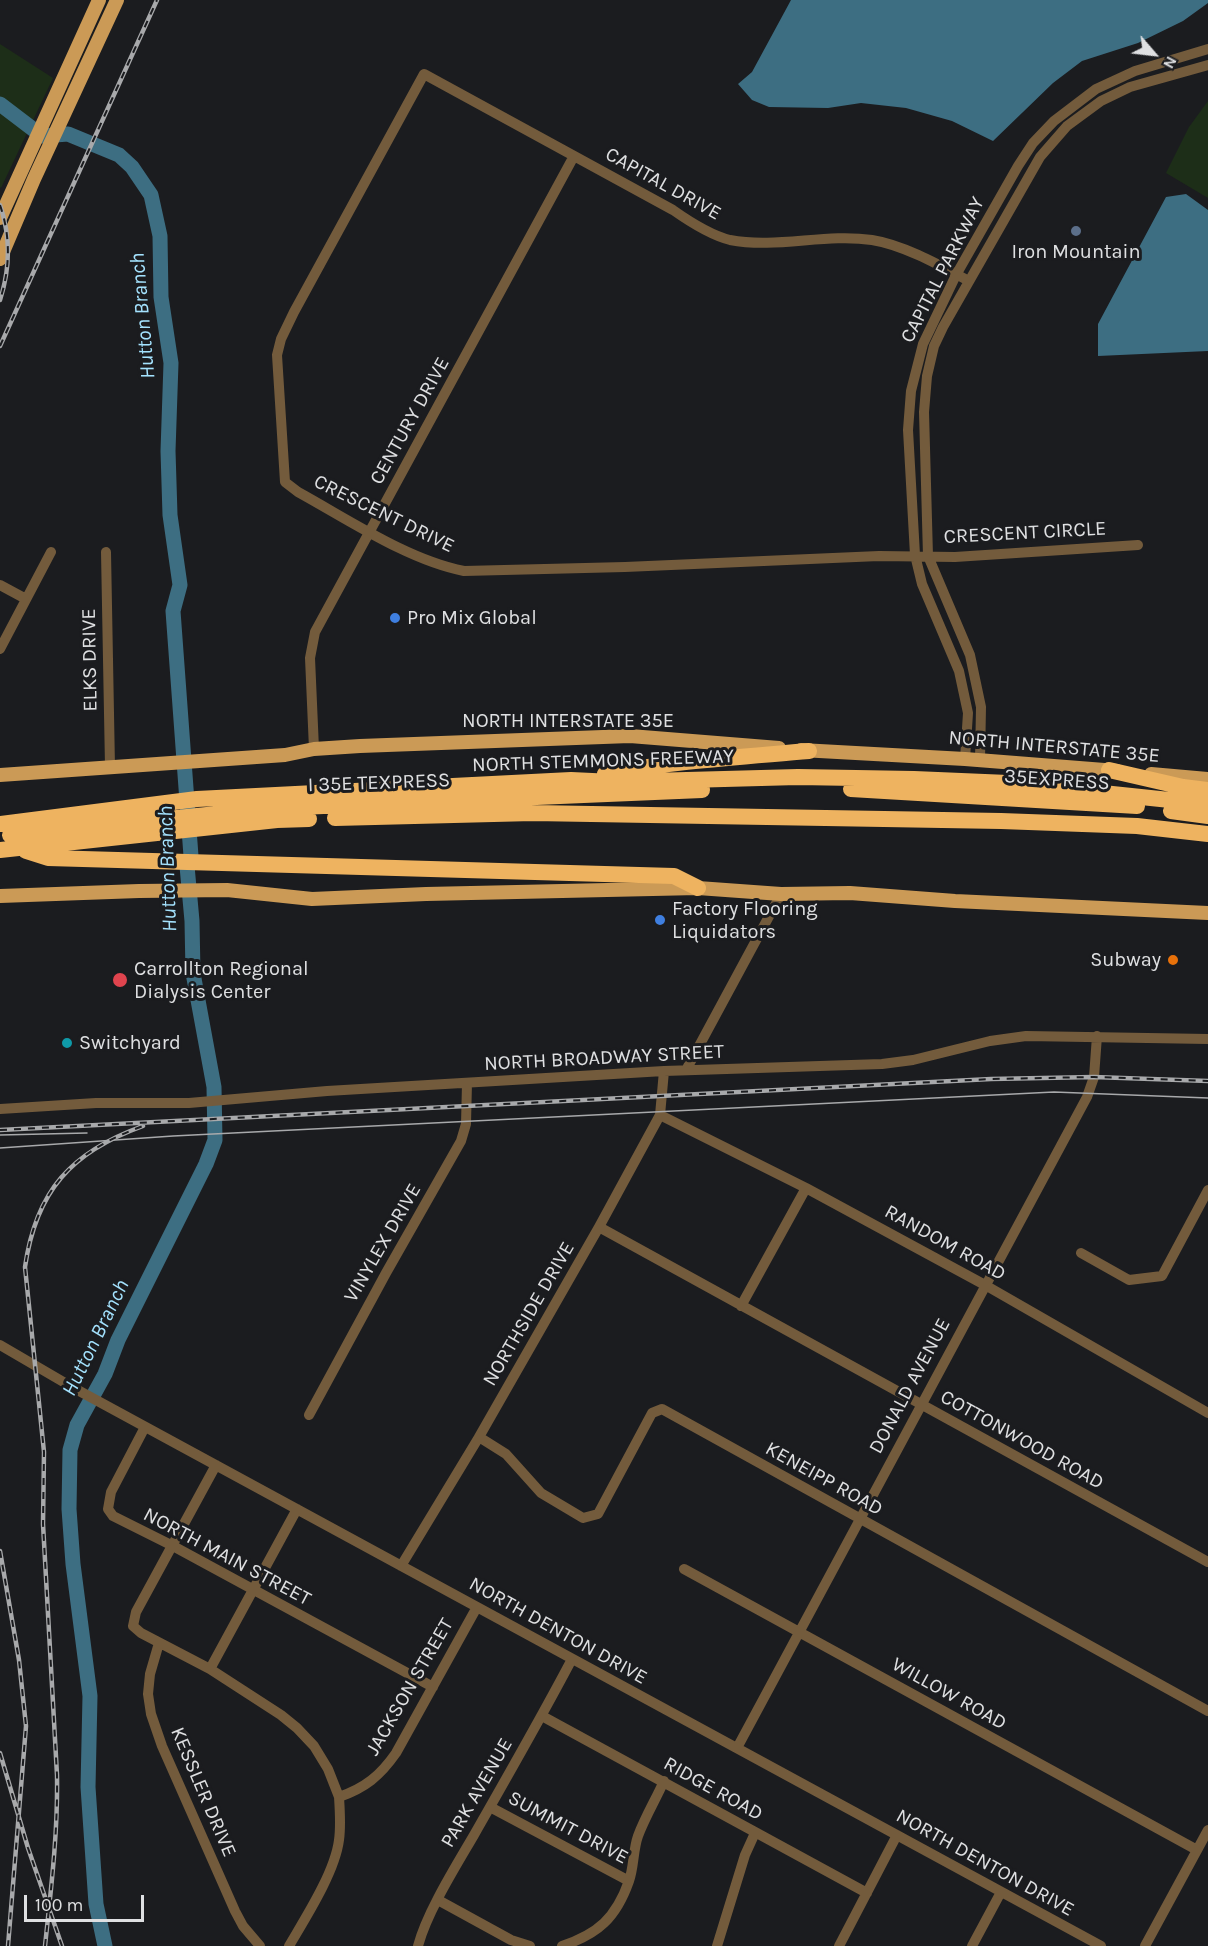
<!DOCTYPE html>
<style>
body{margin:0}
#map{position:relative;width:1208px;height:1946px;overflow:hidden;background:#1b1c1f;font-family:Karla,sans-serif}
canvas{display:block}
.north{position:absolute;left:1124px;top:24px;width:60px;height:60px;-webkit-text-stroke:4px #1b1c1f;paint-order:stroke;rotate:118deg;font-size:16px;font-weight:700;line-height:24px;text-align:center;color:#dfe0e2}
.north::after{content:'';display:block;margin:auto;width:21px;height:27px;background:#dfe0e2;clip-path:polygon(50% 0,100% 100%,50% 72%,0 100%)}
.scale{position:absolute;left:24px;top:1895px;width:120px;height:27px;box-sizing:border-box;border:3px solid #dfe0e2;border-top:0;padding-left:8px;font-size:18px;line-height:21px;white-space:nowrap;color:#dfe0e2;-webkit-text-stroke:4px #1b1c1f;paint-order:stroke}
</style>
<div id="map">
<canvas width="1208" height="1946"></canvas>
<div class="north">N</div>
<div class="scale">100 m</div>
</div>
<script>
const context = document.querySelector('canvas').getContext('2d');
context.lineJoin = 'round';
function fillPath(path, color) {
  context.fillStyle = color;
  context.fill(path, 'evenodd');
}
function strokePath(path, color, width, dash) {
  context.strokeStyle = color;
  context.lineWidth = width;
  context.lineCap = dash ? 'butt' : 'round';
  context.setLineDash(dash || []);
  context.stroke(path);
}
function label(font, color, halo, rows, align = 'center') {
  context.font = font + ' Karla,sans-serif';
  context.lineWidth = 6;
  context.setLineDash([]);
  context.textBaseline = 'middle';
  context.strokeStyle = halo;
  context.fillStyle = color;
  for (const [text, x, y, turn = 0] of rows) {
    context.save();
    context.translate(x, y);
    context.rotate((+turn || 0) * Math.PI / 180);
    context.textAlign = isNaN(turn) ? turn : align;
    if (halo) context.strokeText(text, 0, 0);
    context.fillText(text, 0, 0);
    context.restore();
  }
}
const green = new Path2D(`
 M0,44L53,78L1,188L0,187Z
 M1208,101V198L1166,173L1189,127Z`);
const water = new Path2D(`
 M791,0H1208V3L1183,21L1138,43L1082,61L1053,83L993,141L952,121L906,108L861,103L828,108L769,107L752,100L738,84L752,72Z
 M1186,194L1208,210V351L1098,356V324L1166,197Z`);
const river = new Path2D(`
 M0,104L42,136L68,134L119,155L132,167L151,195L160,236L161,297L171,363L168,451L170,515L180,585L173,611L191,856L187,866L192,921L193,973L214,1087L215,1140L206,1164L118,1340L105,1374L77,1425L70,1450L69,1509L73,1564L90,1696L88,1787L96,1904L105,1946`);
const minor = new Path2D(`
 M969,281C941,266 904,245 872,240C825,233 777,249 730,240C710,235 690,222 673,210L424,74L294,312L281,339L277,355L285,482L298,492C349,520 408,560 464,571L625,567L879,556L955,557L1138,545
 M106,552L110,767
 M0,585L26,599
 M0,649L51,552
 M314,749L310,658L315,632L574,156
 M965,759L968,713L959,671L922,584L915,555L908,430L911,391L923,344L956,275L1018,166L1033,143L1054,121L1096,89L1135,71L1208,49
 M980,760L981,707L970,655L928,556L924,412L927,376L934,346L943,327L1040,157L1067,126L1101,101L1130,87L1208,65
 M686,1070L781,894
 M0,1109L96,1103H189L327,1091L664,1071L882,1064L913,1060L990,1041L1026,1036L1208,1039
 M660,1115L806,1188L985,1285L1208,1413
 M599,1227L1208,1562
 M1081,1253L1129,1280L1162,1276L1208,1190
 M741,1306L806,1188
 M0,1345L72,1387L1101,1946
 M309,1415L386,1273L461,1141L466,1124L467,1083
 M145,1427L111,1492L108,1509L113,1516L173,1546L433,1687
 M479,1437L506,1454L541,1493L583,1518L598,1514L652,1413L662,1409L1208,1711
 M216,1465L136,1612L133,1626L141,1633L210,1669L281,1715L297,1728L314,1746L328,1769L339,1797
 M401,1566L479,1437L599,1227L660,1115L664,1071
 M684,1569L1197,1850
 M159,1643L150,1674L148,1694L151,1714L162,1746L235,1911L243,1926L260,1946
 M210,1669L297,1509
 M542,1716L867,1893
 M737,1748L1087,1097L1094,1077L1097,1036
 M490,1807L629,1881
 M438,1900L511,1940L530,1946
 M289,1946C306,1917 335,1872 339,1840C341,1826 340,1812 339,1797C365,1788 380,1776 396,1753L477,1607
 M418,1946C427,1912 456,1866 474,1835C507,1777 541,1718 572,1659
 M562,1946C598,1934 616,1918 629,1881C634,1867 633,1850 638,1836C645,1817 656,1799 664,1781
 M717,1946L745,1855L755,1833
 M839,1946L897,1835
 M972,1946L1001,1892
 M1145,1946L1208,1830`);
const major = new Path2D(`
 M0,218L99,0
 M0,259L34,179L117,0
 M801,750L965,759L1117,771
 M1151,774L1208,779
 M0,775L285,755L314,749L360,746L630,736L779,748
 M0,896L139,891L227,890L312,899L426,894L698,888L781,894L850,893L955,901L1208,913`);
const highway = new Path2D(`
 M1109,770L1183,787L1208,790
 M605,774C672,761 741,757 809,751
 M851,789L1137,806
 M1171,811L1208,816
 M335,818L533,813L1001,821L1137,826L1208,834
 M0,824L197,799L571,780L613,782L798,777L914,779L1008,783L1208,804
 M10,835L276,808L702,790
 M0,850L277,820L309,819
 M26,851L48,858L674,876L698,888`);
const tram = new Path2D(`
 M0,1135L87,1133
 M0,1148L173,1136L1054,1092L1208,1098`);
const rail = new Path2D(`
 M0,205C11,237 10,269 0,300
 M0,346L157,0
 M0,1130L991,1079L1094,1077L1208,1081
 M0,1551L19,1660L26,1726L8,1946
 M0,1753L28,1848L62,1946
 M45,1946C51,1889 58,1833 57,1775L43,1524L44,1452L25,1267C36,1191 71,1152 143,1126`);
const markers = [
 [1076,231,6,"#5c6f8a"],
 [395,618,6,"#3f7fe0"],
 [660,920,6,"#3f7fe0"],
 [1173,960,6,"#e8710a"],
 [120,980,8,"#e0444e"],
 [67,1043,6,"#0f9aa8"]
];
const streetNames = [
 ["CAPITAL DRIVE",663,184,29],
 ["CAPITAL PARKWAY",943,270,-63],
 ["CENTURY DRIVE",410,421,-61],
 ["CRESCENT DRIVE",384,514,26],
 ["CRESCENT CIRCLE",1025,533,-3],
 ["ELKS DRIVE",90,660,-91],
 ["NORTH INTERSTATE 35E",568,721],
 ["NORTH INTERSTATE 35E",1054,747,5],
 ["NORTH STEMMONS FREEWAY",603,761,-2],
 ["35EXPRESS",1057,780,4],
 ["I 35E TEXPRESS",379,783,-2],
 ["NORTH BROADWAY STREET",604,1058,-3],
 ["VINYLEX DRIVE",383,1243,-60],
 ["RANDOM ROAD",945,1243,29],
 ["NORTHSIDE DRIVE",529,1314,-60],
 ["DONALD AVENUE",910,1386,-62],
 ["COTTONWOOD ROAD",1022,1440,29],
 ["KENEIPP ROAD",824,1479,29],
 ["NORTH MAIN STREET",227,1557,28],
 ["NORTH DENTON DRIVE",558,1631,29],
 ["JACKSON STREET",410,1687,-60],
 ["WILLOW ROAD",949,1694,29],
 ["RIDGE ROAD",713,1789,29],
 ["KESSLER DRIVE",203,1792,67],
 ["PARK AVENUE",477,1793,-60],
 ["SUMMIT DRIVE",568,1828,28],
 ["NORTH DENTON DRIVE",985,1863,29]
];
const poiNames = [
 ["Iron Mountain",1076,252,"center"],
 ["Pro Mix Global",407,618],
 ["Factory Flooring",672,909],
 ["Liquidators",672,932],
 ["Subway",1161,960,"right"],
 ["Carrollton Regional",134,969],
 ["Dialysis Center",134,992],
 ["Switchyard",79,1043]
];
const waterNames = [
 ["Hutton Branch",143,316,-95],
 ["Hutton Branch",168,869,-92],
 ["Hutton Branch",96,1338,-64]
];
fillPath(green, '#1d2e18');
fillPath(water, '#3d6e82');
strokePath(river, '#3d6e82', 15);
strokePath(minor, '#735b3c', 10);
strokePath(major, '#cb9a56', 14);
strokePath(highway, '#eeb360', 16);
strokePath(tram, '#a8a9ab', 1.5);
strokePath(rail, '#a8a9ab', 4.5);
strokePath(rail, '#1b1c1f', 2, [7]);
for (const [x, y, r, color] of markers) {
  const dot = new Path2D();
  dot.arc(x, y, r, 0, 2 * Math.PI);
  context.fillStyle = color;
  context.fill(dot);
  strokePath(dot, '#1b1c1f', 2);
}
label('20px', '#dfe0e2', '#1b1c1f', streetNames);
label('20px', '#dfe0e2', '#1b1c1f', poiNames, 'left');
label('italic 21px', '#a4e2fe', '#1b1c1f', waterNames);
</script>
